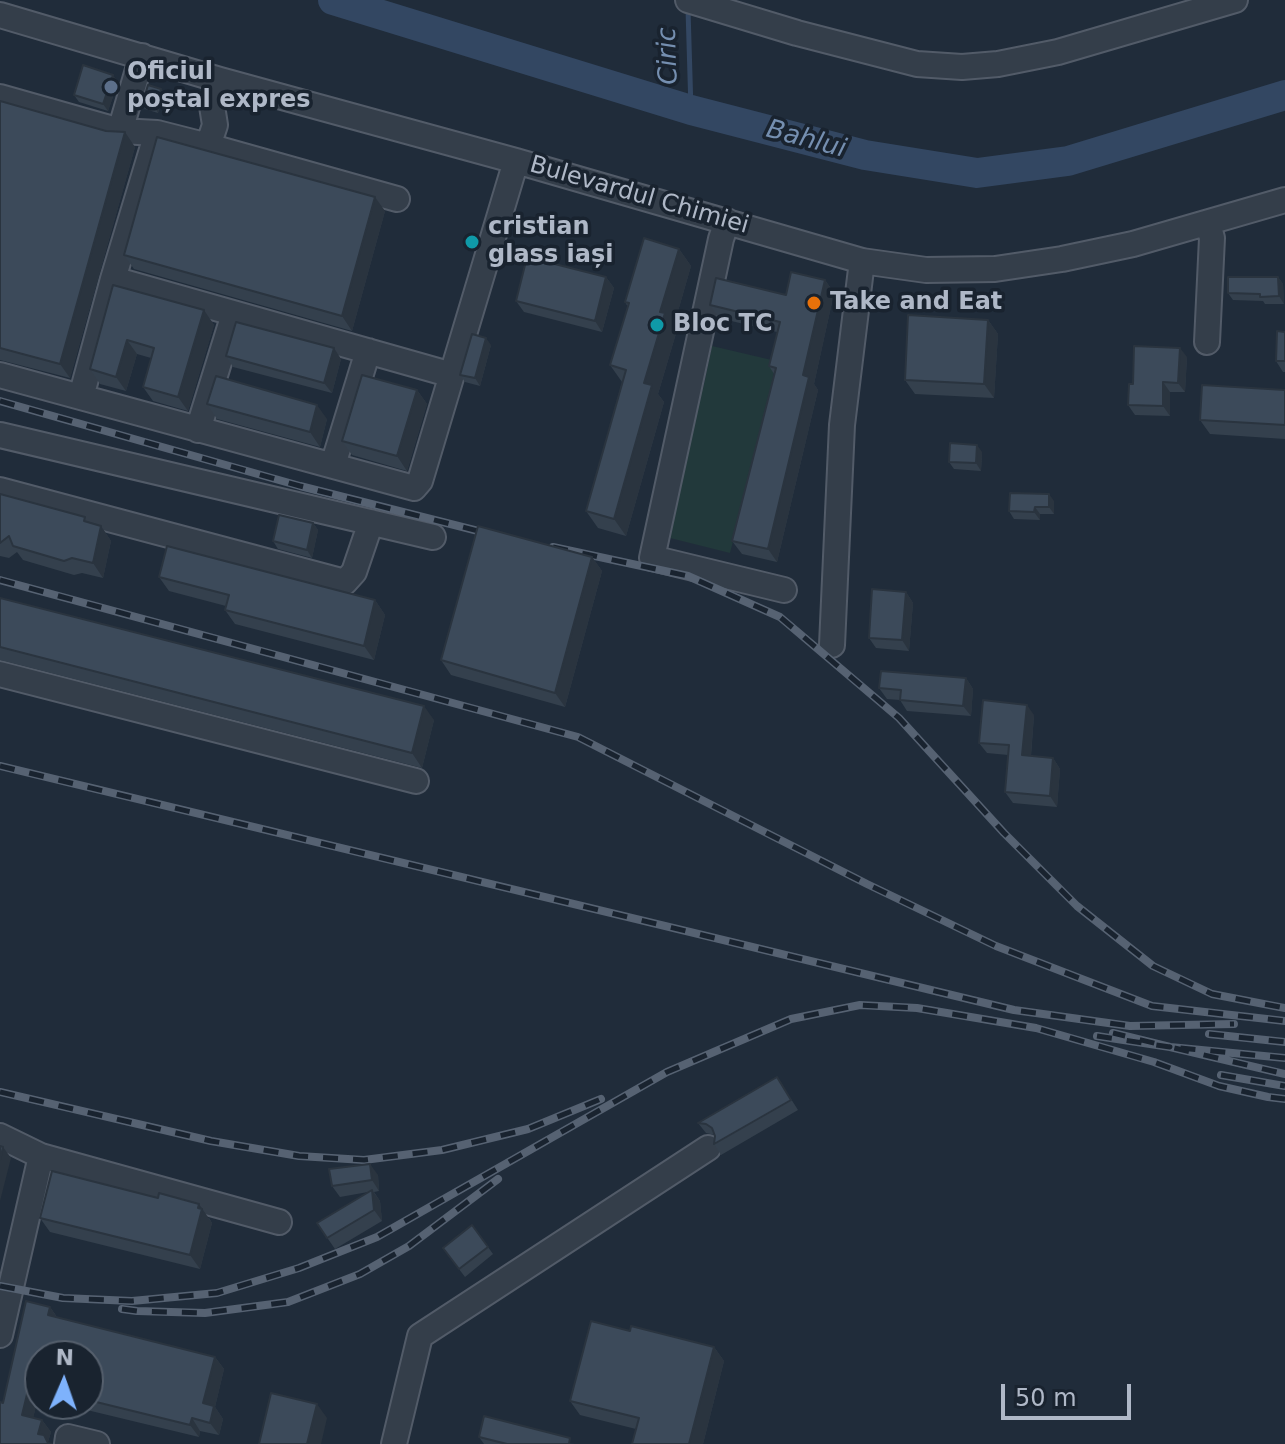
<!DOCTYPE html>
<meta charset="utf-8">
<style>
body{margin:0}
#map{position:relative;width:1285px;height:1444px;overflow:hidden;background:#202c3a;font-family:"DejaVu Sans",sans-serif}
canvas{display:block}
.north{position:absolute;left:24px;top:1340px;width:80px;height:80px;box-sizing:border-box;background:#19232f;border:2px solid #555f6c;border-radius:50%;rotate:2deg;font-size:22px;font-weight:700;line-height:32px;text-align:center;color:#afb8c7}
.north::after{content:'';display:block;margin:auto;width:28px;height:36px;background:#7eb2fc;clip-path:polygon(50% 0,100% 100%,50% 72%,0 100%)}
.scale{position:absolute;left:1001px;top:1384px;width:130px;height:36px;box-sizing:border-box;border:4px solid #afb8c7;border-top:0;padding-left:10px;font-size:24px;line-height:28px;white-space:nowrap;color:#afb8c7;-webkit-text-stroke:6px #19232f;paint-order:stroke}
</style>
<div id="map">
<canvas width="1285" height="1444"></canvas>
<div class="north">N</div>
<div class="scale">50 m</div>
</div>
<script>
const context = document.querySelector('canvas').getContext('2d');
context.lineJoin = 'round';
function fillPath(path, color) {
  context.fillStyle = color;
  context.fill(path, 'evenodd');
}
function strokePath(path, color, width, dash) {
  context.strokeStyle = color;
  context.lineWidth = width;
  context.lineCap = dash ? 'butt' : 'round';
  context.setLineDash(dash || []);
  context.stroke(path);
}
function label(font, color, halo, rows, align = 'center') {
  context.font = font + ' "DejaVu Sans",sans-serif';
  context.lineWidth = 7;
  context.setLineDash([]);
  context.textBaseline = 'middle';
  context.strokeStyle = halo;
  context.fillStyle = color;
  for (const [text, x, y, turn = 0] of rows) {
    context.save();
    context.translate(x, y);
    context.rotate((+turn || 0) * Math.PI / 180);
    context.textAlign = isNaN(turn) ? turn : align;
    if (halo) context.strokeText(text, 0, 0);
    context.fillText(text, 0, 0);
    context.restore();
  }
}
const green = new Path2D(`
 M712,346L776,361L768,406L730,553L662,536L700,389H703Z`);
const stream = new Path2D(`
 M688,9L691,110`);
const river = new Path2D(`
 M333,0L691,110L865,155L977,173L1068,161L1285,95`);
const minor = new Path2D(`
 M688,0L797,33L917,64L962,67L998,64L1058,52L1235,0
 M0,15L220,80L516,161L862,261L926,270L995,269L1062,259L1133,244L1285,200
 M0,97L120,131L157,133L208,146L397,199
 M120,131L142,56
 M208,146L215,125L212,106L220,80
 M727,221L721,239L652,558L784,590
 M113,279L452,375
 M1207,342L1212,238L1208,223
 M0,375L414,488L420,481L516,161
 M81,397L113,279L157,133
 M198,430L234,314
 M0,435L433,537
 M333,465L368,351
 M0,490L345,582L354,572L371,522
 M832,645L842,425L862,261
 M0,674L416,781
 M0,1136L41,1156L279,1222
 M0,1335L41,1156
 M67,1444L68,1437L97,1444
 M394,1444L420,1336L708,1148`);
const rail = new Path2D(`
 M0,401L300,486L498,536
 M553,547L688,576L780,617L899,718L1004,833L1077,906L1153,966L1212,994L1285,1008
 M0,580L578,737L867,884L996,946L1152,1006L1285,1021
 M0,766L1014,1010L1130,1026L1234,1024
 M1209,1034L1285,1042
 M1097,1036L1170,1047L1113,1033
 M1285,1058L1170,1047L1285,1074
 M1221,1075L1285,1086
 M0,1092L211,1141L299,1156L364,1160L442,1150L528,1129L601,1099
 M0,1286L63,1298L132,1301L217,1293L299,1268L377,1237L667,1072L791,1019L860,1005L917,1008L1036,1028L1154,1062L1219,1086L1268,1097L1285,1099
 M122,1309L137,1311L205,1313L288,1302L360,1274L409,1246L498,1179`);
const wall = new Path2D(`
 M118,82L108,111L79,102L74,95Z
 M164,92L158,113L145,109L142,105Z
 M0,101L135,147L70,378L0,360Z
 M385,211L352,331L134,269L124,255Z
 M679,249L691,266L674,325L677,330L658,394L664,402L626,536L598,528L586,511L622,382L610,365L628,307L625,302Z
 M606,277L614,288L602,332L524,312L516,301Z
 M1278,277L1283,284L1284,304H1265L1263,301L1233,300L1228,293Z
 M825,280L834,293L814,384L818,390L777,562L742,554L732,541L774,374L769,366L777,332L719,318L710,305L786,295Z
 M113,285L204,310L214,325L188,411L153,401L143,387L151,358L137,354L126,391L100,384L90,369Z
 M988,320L998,334L994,398L915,394L905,380Z
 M1285,332V372H1283L1276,361Z
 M491,345L480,386L465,382L460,375Z
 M226,356L341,359L332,393L233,367Z
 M1187,357L1185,392H1170V416L1135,415L1128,405L1133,384Z
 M417,390L427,404L407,471L352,455L342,441Z
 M1285,390V439L1210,434L1200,420Z
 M207,404L327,419L320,447L217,419Z
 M982,452L981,471L954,469L949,462Z
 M0,494L101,526L111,541L103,578L82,573L74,575L23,560L17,552L9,558L0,556Z
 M1054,501V514H1040V520L1014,519L1009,511Z
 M313,523L318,530L312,558L278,549L273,541Z
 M592,557L602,571L565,707L451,675L441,660Z
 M159,577L375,600L385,615L374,660L235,624L225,610L226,606L169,591Z
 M906,592L913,603L909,651L876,648L869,638Z
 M0,598L434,720L422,768L0,660Z
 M966,678L973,689L971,716L907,711L900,700L887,699L879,688Z
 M1034,715L1031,756L1053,758L1060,769L1057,807L1013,803L1005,792L1008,755L987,753L979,743Z
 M777,1077L798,1110L721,1155L714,1144L715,1135L706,1133L698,1123Z
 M378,1175L379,1191L374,1192L380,1201L382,1221L335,1249L317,1223L368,1192L340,1197L332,1186Z
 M40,1218H209L212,1223L200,1269L50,1232Z
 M472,1225L493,1254L465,1277L443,1248Z
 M50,1307L57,1317L215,1357L224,1369L215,1407L223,1419L219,1435L200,1431L199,1437L62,1404H88V1356H40V1399L38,1398L33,1418L42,1420L51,1432L48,1442L49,1443L0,1444L3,1403Z
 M630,1331L714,1347L724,1361L703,1444H632L636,1429L580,1415L570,1401Z
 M479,1437L575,1444H484Z`);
const shadedWall = new Path2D(`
 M113,75L118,82L108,111L103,104Z
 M161,89L164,92L158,113L156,109Z
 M125,132L135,147L70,378L60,364Z
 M375,197L385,211L352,331L342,316Z
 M679,249L691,266L674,325L677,330L658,394L664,402L626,536L614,519L660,312Z
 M606,277L614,288L602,332L595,321Z
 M1278,277L1283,284L1284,304L1279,296Z
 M825,280L834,293L814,384L818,390L777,562L768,549L803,375Z
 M204,310L214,325L188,411L178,397Z
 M988,320L998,334L994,398L984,384Z
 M486,338L491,345L480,386L475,378Z
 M127,340L137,354L126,391L116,377Z
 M334,348L341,359L332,393L324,383Z
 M1180,348L1187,357L1185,392L1178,383Z
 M1163,382L1170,392V416L1163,406Z
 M417,390L427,404L407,471L397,456Z
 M317,405L327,419L320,447L310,432Z
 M977,445L982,452L981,471L976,463Z
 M1049,494L1054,501V514L1049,507Z
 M1035,507L1040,514V520L1034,512Z
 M313,523L318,530L312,558L307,550Z
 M101,526L111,541L103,578L93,563Z
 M592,557L602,571L565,707L555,693Z
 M906,592L913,603L909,651L902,640Z
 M375,600L385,615L374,660L364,646Z
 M966,678L973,689L971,716L963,706Z
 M1027,705L1034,715L1030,766L1022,755Z
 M424,706L434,720L422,768L412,753Z
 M1053,758L1060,769L1057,807L1050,796Z
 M3,1147L11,1158L0,1201V1160Z
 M370,1164L378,1175L379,1191L372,1180Z
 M372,1190L380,1201L382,1221L374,1210Z
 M199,1204L212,1223L200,1269L190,1255Z
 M50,1307L58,1319L48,1315Z
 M714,1347L724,1361L703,1444H689Z
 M215,1357L224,1369L215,1407L223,1419L219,1435L210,1423L203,1403Z
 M29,1386L38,1398L31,1427L22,1415Z
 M317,1404L327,1418L321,1444H307Z
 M192,1418L200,1431L199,1437L190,1425Z
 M42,1420L51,1432L48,1442L38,1434Z`);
const building = new Path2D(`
 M83,65L113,75L103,104L74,95Z
 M148,85L161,89L156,109L142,105Z
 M0,101L106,131L125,132L60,364L0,348Z
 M157,137L375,197L342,316L124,255Z
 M644,238L679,249L660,312L665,313L644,383L652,385L614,519L586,511L626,370L610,365L629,303L625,302Z
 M527,257L606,277L595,321L516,301Z
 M791,272L825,280L803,375L809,377L768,549L732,541L776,368L769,366L780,322L710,305L716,278L786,295Z
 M1228,277H1278L1279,296L1260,297V294L1228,293Z
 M113,285L204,310L178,397L143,387L154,348L127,340L116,377L90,369Z
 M908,315L988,320L984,384L905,380Z
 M236,322L334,348L324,383L226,356Z
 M1277,331L1285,332V361H1276Z
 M472,334L486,338L475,378L460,375Z
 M1134,346L1180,348L1178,383L1163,382V406L1128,405L1129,384H1133Z
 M362,375L417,390L397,456L342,441Z
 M216,376L317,405L310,432L207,404Z
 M1202,385L1285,390V425L1200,420Z
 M950,443L977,445L976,463L949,462Z
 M1010,493L1049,494V507H1035L1034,512L1009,511Z
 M0,494L85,517L84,521L101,526L93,563L72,558L64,561L13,546L9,536L0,543Z
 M279,515L313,523L307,550L273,541Z
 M478,526L592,557L555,693L441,660Z
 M167,546L375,600L364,646L225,610L229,595L159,577Z
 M872,589L906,592L902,640L869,638Z
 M0,598L424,706L412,753L0,647Z
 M881,671L966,678L963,706L900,700L901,690L879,688Z
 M983,700L1027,705L1022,755L1053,758L1050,796L1005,792L1009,745L979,743Z
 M777,1077L791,1100L714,1144L715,1136L712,1128L706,1124L698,1123Z
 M0,1146L3,1147L0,1160Z
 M370,1164L372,1180L332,1186L329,1169Z
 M52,1171L158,1198L159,1193L199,1204L198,1208L202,1209L190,1255L40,1218Z
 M372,1190L374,1210L327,1238L317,1223Z
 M472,1225L488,1247L459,1269L443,1248Z
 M26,1301L50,1307L48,1315L215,1357L203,1403L214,1406L210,1423L192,1418L190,1425L88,1400V1356H40V1388L29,1386L22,1415L42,1420L38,1434L44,1435L48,1443L52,1444H0V1402L3,1403Z
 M591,1321L630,1331L631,1326L714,1347L689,1444H632L639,1418L570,1401Z
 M271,1393L317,1404L307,1444H259Z
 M484,1416L570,1438L569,1444H507L479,1437Z`);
const markers = [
 [111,87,8,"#5c6f8a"],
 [472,242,8,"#0f9aa8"],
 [814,303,8,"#e8710a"],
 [657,325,8,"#0f9aa8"]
];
const poiNames = [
 ["Oficiul",127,73],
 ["poștal expres",127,101],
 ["cristian",488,228],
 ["glass iași",488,256],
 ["Take and Eat",830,303],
 ["Bloc TC",673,325]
];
const streetNames = [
 ["Bulevardul Chimiei",639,196,16]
];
const waterNames = [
 ["Ciric",669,56,-92],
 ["Bahlui",806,140,15]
];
fillPath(green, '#22393b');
strokePath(stream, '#334762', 5);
strokePath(river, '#334762', 30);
strokePath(minor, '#525b68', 28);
strokePath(minor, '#343e4a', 24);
strokePath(rail, '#566272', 8);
strokePath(rail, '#19232f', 5, [15]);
fillPath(wall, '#34404d');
fillPath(shadedWall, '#2a343f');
fillPath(building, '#3c4a5a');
strokePath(building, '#2a343f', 2);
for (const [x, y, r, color] of markers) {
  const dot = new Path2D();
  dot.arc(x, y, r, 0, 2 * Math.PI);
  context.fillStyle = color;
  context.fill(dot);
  strokePath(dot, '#19232f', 3);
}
label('bold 24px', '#afb8c7', '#19232f', poiNames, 'left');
label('24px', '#afb8c7', '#19232f', streetNames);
label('italic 26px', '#758fb0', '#19232f', waterNames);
</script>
